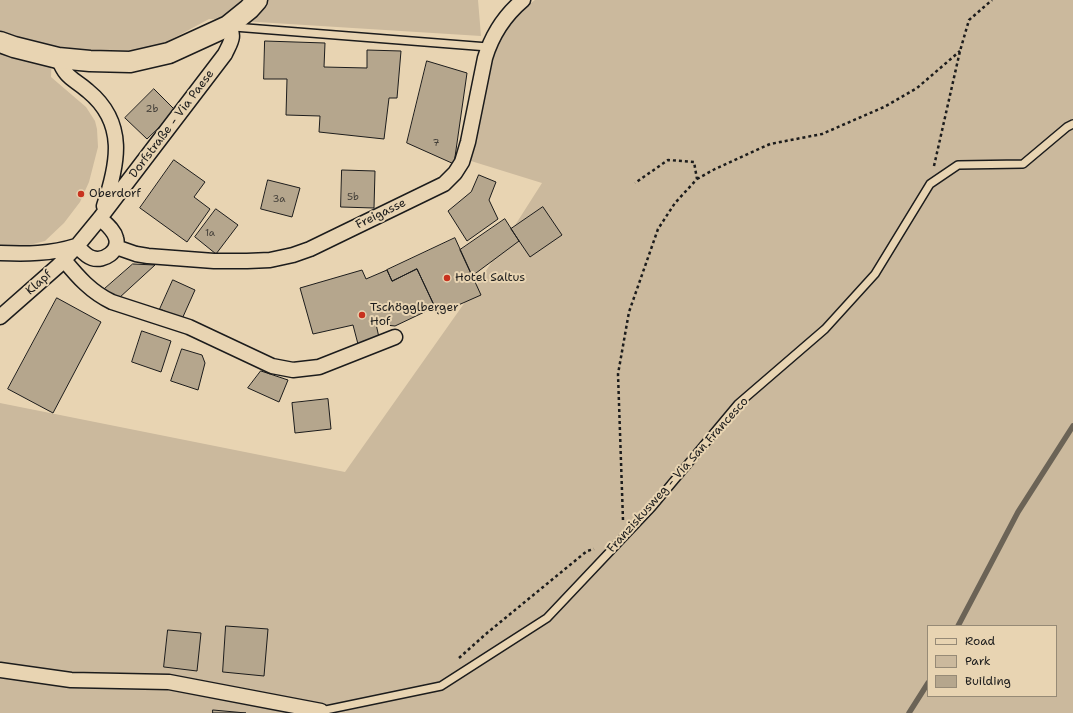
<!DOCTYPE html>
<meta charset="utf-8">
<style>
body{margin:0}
#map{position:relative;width:1073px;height:713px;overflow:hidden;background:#e8d4b2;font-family:"Shantell Sans",sans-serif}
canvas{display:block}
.legend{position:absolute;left:927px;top:625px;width:130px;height:72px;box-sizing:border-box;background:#e8d4b2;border:1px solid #968a76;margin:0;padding:5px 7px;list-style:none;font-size:12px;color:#1c1c1c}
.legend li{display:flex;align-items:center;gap:8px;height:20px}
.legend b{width:20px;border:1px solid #968a76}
</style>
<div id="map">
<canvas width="1073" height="713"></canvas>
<ul class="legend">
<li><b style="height:5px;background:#e8d4b2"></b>Road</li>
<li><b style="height:11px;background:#cbb99d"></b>Park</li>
<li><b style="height:11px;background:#b5a68d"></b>Building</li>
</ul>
</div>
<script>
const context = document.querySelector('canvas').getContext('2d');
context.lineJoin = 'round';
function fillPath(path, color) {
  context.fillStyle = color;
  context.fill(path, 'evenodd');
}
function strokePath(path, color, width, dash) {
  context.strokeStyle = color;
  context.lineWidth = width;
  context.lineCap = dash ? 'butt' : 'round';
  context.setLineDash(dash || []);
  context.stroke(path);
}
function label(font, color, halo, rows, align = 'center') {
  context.font = font + ' "Shantell Sans",sans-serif';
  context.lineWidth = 4;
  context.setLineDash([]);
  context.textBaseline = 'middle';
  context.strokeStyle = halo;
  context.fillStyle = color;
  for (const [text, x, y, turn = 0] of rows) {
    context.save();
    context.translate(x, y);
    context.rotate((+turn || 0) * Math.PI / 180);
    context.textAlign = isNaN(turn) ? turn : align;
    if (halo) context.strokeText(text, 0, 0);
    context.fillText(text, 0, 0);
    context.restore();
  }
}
const green = new Path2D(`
 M0,0H478L481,36L209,19L161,45L115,54L52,50L51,77L86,107L95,121L97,129L98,147L89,182L80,202L64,223L45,241L21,247L0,245Z
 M535,0H1073V713H0V403L345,472L475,288L542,183L471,161L495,50L512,20L521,10ZM928,626H1056V696H928Z`);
const stream = new Path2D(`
 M958,626L1018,512L1073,426
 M909,713L928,683`);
const building = new Path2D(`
 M265,41L325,43L324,67L367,68V50L401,51L397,98H389L384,139L319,132L320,116L286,115L287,79H264Z
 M427,61L467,73L454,164L407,143Z
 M154,89L176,111L147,139L125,118Z
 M174,160L205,182L194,197L210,209L187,242L140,208Z
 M342,170L375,171L374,208L341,207Z
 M479,175L496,182L489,200L498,219L467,241L448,211L471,192Z
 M268,180L300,188L292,217L261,209Z
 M543,207L562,235L530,257L511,229Z
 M216,209L238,225L216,254L195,237Z
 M505,219L519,241L472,276L460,250Z
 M455,238L481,295L438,314L417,269L392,281L387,270Z
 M133,264L155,265L119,298L101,292Z
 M417,269L435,307L395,326L376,324L380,342L359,348L353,325L313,334L300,288L362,270L366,279L387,270L392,281Z
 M173,280L195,290L182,319L160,309Z
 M57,298L101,322L53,413L8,389Z
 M142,331L171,341L161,372L132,362Z
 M182,349L202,355L205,363L198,390L171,381Z
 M261,371L288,380L279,402L248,388Z
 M328,399L331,429L295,433L292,403Z
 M226,626L268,629L264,676L223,672Z
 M168,630L201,633L197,671L164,667Z
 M213,710L246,713H213Z`);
const path = new Path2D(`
 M934,166L960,51L969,20L992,0
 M697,179L715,169L770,144L822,134L884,107L917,88L960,51
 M623,520L618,374L629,312L658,229L675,203L697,179L694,162L668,160L635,183
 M459,658L487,633L587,551L594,549`);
const lane = new Path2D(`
 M234,27L488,47
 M321,711L441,686L547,618L652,507L738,404L825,329L875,274L930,184L958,165L1023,164L1067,127L1073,124`);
const street = new Path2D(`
 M58,58C67,80 72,77 88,91C127,123 118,164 104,206
 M77,246C81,250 86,256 92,258C104,262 120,251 116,238C114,230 106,224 100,218
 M116,247L136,254L148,256L214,261H247L270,260L293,255L310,249L444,184L455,173L462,162L468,142L485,58C492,35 504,16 523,0
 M0,253C26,254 51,254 76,246
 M64,260C78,277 91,292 112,302L189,327L272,366L293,370L319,367L395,337
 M0,317L58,266L77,246L100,218L225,54C230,43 236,36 228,26
 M0,670L71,680L169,682L321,711`);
const secondary = new Path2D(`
 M0,42L14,47L58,58L90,61L130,62L169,53L228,26L249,9L257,0`);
const markers = [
 [81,194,4,"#c8321e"],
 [447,278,4,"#c8321e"],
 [362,315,4,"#c8321e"]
];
const numberNames = [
 ["2b",152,109],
 ["7",436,143],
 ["5b",353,197],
 ["3a",279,199],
 ["1a",210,233]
];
const streetNames = [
 ["Dorfstraße - Via Paese",172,124,-53],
 ["Freigasse",381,214,-26],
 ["Klapf",39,283,-42],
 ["Franziskusweg - Via San Francesco",678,475,-48]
];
const poiNames = [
 ["Oberdorf",89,194],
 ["Hotel Saltus",455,278],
 ["Tschögglberger",370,308],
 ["Hof",370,322]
];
fillPath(green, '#cbb99d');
strokePath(stream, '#6b6356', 5.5);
fillPath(building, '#b5a68d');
strokePath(building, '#1c1c1c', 1);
strokePath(lane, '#1c1c1c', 10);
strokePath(street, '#1c1c1c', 17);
strokePath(secondary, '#1c1c1c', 23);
strokePath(path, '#1c1c1c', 2.5, [3, 3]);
strokePath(lane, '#e8d4b2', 7);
strokePath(street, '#e8d4b2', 14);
strokePath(secondary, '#e8d4b2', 20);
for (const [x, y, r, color] of markers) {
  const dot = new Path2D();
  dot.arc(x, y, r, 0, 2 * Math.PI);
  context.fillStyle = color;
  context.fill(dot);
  strokePath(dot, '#e8d4b2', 1.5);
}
label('10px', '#423e38', null, numberNames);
label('12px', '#1c1c1c', '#e8d4b2', streetNames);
label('12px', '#1c1c1c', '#e8d4b2', poiNames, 'left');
</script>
